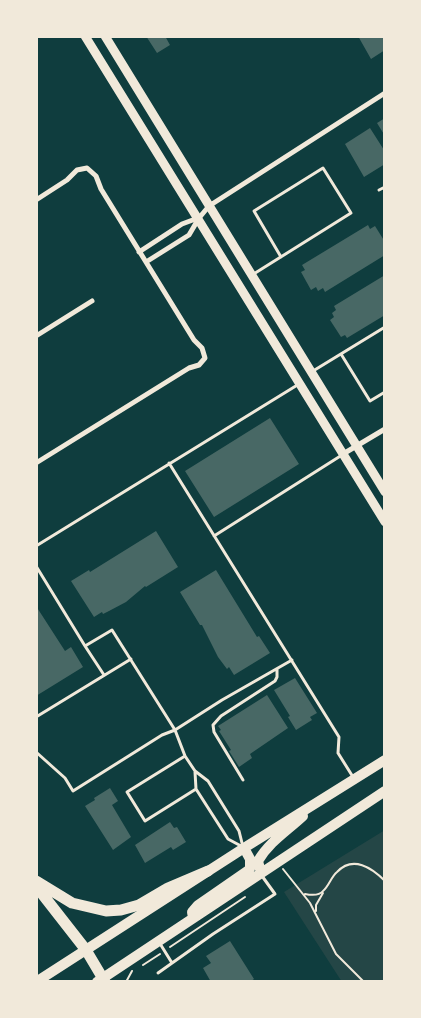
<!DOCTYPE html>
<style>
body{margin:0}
#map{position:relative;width:421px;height:1018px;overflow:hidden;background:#0f3d3e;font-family:"Fira Sans",sans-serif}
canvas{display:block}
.frame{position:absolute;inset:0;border:38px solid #f1e9da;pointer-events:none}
</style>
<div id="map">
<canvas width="421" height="1018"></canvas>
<div class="frame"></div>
</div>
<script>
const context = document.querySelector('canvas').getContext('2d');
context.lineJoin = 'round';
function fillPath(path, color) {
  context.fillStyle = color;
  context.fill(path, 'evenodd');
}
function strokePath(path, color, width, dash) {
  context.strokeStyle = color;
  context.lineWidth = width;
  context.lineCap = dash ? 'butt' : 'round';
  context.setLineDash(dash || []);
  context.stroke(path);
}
const green = new Path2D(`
 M385,830L383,860L385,865V982H342L284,892Z`);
const building = new Path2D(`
 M146,36H165L170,45L157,53Z
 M358,36H379L380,38L385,36V50L371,59Z
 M385,118V136L377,123Z
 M370,128L384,150L385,164L364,177L345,144Z
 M368,225L370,229L375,226L385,242V255L325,292L323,288L318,291L316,287L311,290L301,272L305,270L302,265Z
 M385,275V315L347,338L345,335L341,337L330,320L334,317L332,313L336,310L334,306Z
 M270,418L299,464L214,517L185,471Z
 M156,531L178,567L146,587L145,586L126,602L109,611L103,614L102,612L94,617L71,581L89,570L90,572Z
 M216,570L257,637L259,636L270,653L234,675L229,667L227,669L218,657L202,625H200L180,592Z
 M36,606L65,651L71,647L83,667L36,696Z
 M295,678L317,713L310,717L312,720L296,730L288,717L290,716L274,690Z
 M267,695L288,728L250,754L252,758L239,767L229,751L231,750L219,731L221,730L218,726Z
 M110,788L118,801L112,805L131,837L113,850L85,806L95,800L94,798Z
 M170,822L174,828L177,827L186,842L173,850L171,847L145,863L135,845Z
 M230,941L254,979L250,982H211L203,968L211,963L206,956Z`);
const path = new Path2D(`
 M283,869L310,903L336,954L364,982
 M305,894C310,895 319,896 323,891C329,886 331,877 337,872C353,855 372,868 385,881
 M316,911V905L323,893
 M170,947L245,897
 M143,965L160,954
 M126,982L132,971`);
const service = new Path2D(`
 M379,190L385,187
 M252,275L351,213L323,168L254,211L281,257
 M341,354L370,401L385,392
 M313,371L385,327
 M169,463L339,737L338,753L353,777
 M214,536L342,455
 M36,546L299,384
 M36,566L85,646L112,630L175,730L185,756L195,771L208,781L239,831L243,847
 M85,646L104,675
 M36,717L131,659
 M36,752L65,778L73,791L162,735L175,730L222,700L292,660
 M185,756L127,792L145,821L196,789
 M195,772L196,789L228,839L241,846
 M243,780L214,732L213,725L221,716L275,681L277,677V669
 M159,942L172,963
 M158,973L213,934L275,894L262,876`);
const minor = new Path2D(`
 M36,200L67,180L77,170L87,168L96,176L101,189L194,340L202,348L205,358L199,365L189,368L36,463
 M139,252L182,224L198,218
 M146,262L189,235L199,218L209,206L385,93
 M36,336L92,301
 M343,454L385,429`);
const secondary = new Path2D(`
 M85,36L385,522
 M105,36L385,492`);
const primary = new Path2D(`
 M261,873L258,861C269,842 287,831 303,816
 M193,918L192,912L198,905L250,869V859L244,848
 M36,982L244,848L385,760
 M97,982L385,791`);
const motorway = new Path2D(`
 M36,881L72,903L106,911L121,910L139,905L168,888L208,871
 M36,886L86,950L105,982`);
fillPath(green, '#244646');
fillPath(building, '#486865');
strokePath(path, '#f1e9da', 2);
strokePath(service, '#f1e9da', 3);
strokePath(minor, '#f1e9da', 5);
strokePath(secondary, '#f1e9da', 9);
strokePath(primary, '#f1e9da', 10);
strokePath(motorway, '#f1e9da', 11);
</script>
